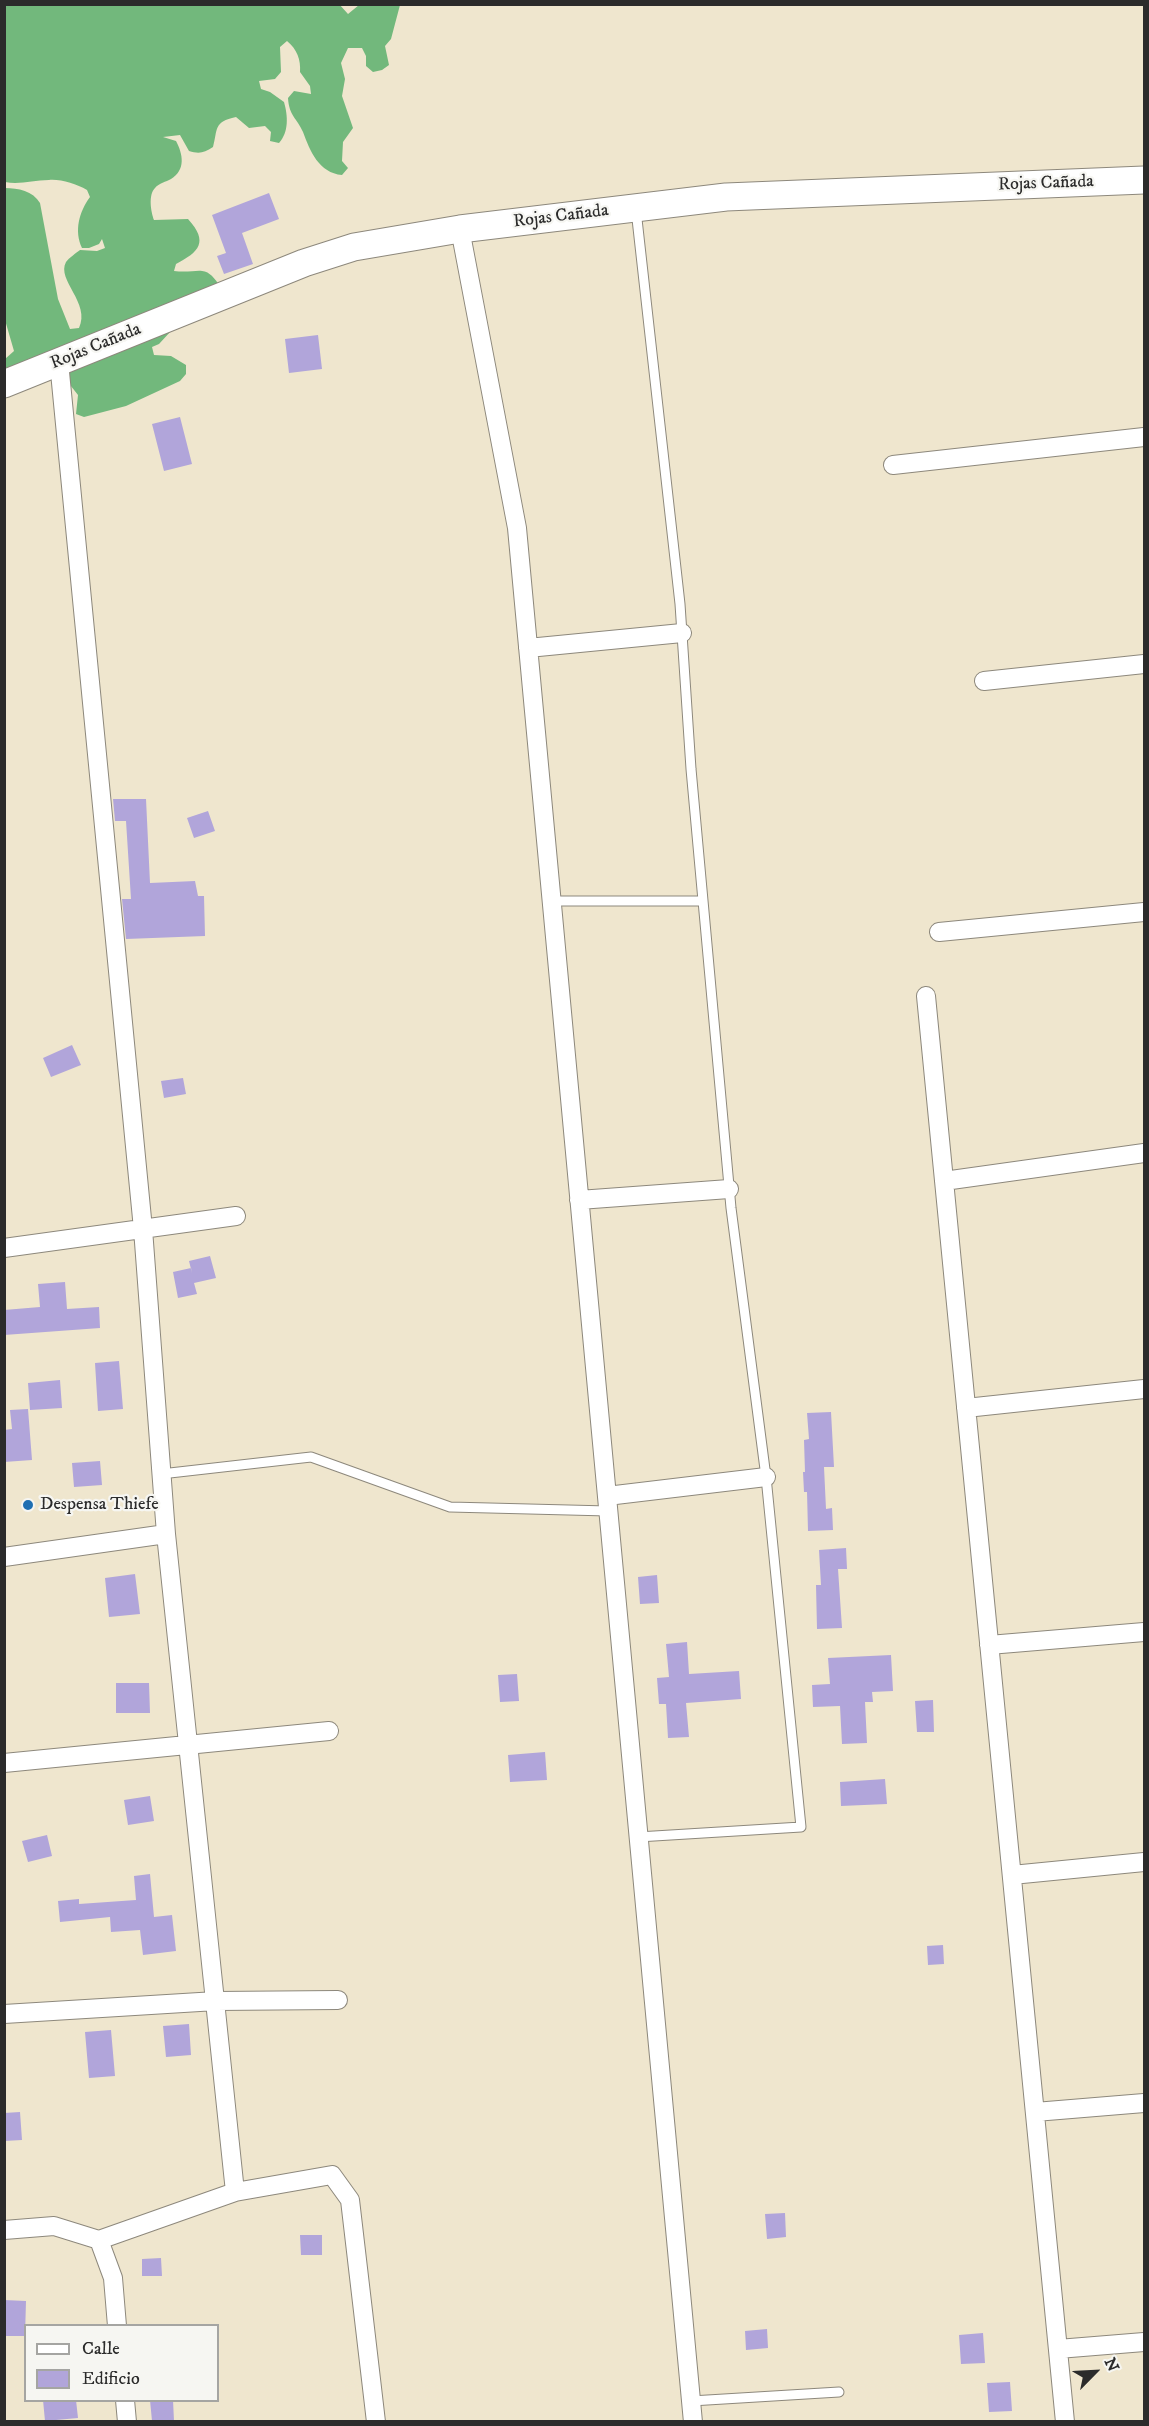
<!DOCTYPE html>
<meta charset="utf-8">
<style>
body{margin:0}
#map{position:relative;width:1149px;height:2426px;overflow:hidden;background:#efe6ce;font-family:"IM FELL DW Pica",serif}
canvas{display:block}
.frame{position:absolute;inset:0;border:6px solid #2b2b2b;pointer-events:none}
.legend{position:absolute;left:24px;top:2324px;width:195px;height:78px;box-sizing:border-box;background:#f6f6f2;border:2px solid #a5a5a2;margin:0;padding:8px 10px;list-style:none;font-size:18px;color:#2b2b2b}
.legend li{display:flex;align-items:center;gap:12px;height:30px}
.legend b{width:30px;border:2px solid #a5a5a2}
.north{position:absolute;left:1065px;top:2342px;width:60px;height:60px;-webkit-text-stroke:4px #f6f6f2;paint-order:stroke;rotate:66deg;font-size:16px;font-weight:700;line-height:24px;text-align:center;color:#2b2b2b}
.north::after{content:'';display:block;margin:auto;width:21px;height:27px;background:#2b2b2b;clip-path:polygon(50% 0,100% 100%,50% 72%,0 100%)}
</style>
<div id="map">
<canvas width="1149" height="2426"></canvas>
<div class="frame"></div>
<ul class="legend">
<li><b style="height:8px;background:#fff"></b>Calle</li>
<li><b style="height:16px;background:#b1a5da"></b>Edificio</li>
</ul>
<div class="north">N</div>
</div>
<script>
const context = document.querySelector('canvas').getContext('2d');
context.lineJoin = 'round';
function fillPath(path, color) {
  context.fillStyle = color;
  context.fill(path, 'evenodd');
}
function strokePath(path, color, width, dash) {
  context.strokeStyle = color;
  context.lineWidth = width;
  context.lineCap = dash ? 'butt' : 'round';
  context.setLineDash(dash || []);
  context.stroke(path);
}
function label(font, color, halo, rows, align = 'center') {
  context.font = font + ' "IM FELL DW Pica",serif';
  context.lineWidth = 4.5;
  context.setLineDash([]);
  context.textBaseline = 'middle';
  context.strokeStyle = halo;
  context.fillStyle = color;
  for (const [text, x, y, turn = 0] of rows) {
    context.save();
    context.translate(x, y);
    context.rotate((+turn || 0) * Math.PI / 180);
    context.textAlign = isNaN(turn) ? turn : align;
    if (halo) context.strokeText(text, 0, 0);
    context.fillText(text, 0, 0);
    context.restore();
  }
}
const forest = new Path2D(`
 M339,4L348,14L359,5H400L391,39L385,46L389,65L382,70L373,72L366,66V56L362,48H348L341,63L345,79L342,96L353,128L343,142L342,161L348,168L342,175C319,173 310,151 303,132C297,118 289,116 288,98L294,91L311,94L310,86L300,72C301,60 297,49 287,41L280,47L281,72L275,79L259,81L261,89L270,92L284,102C288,116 289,132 279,143L270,141L271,132L265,126L249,128L236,117C213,122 218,129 213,147C204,153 199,154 189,151L180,135L163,137L176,141C183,154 186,170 171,179C166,182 159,183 155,188C148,195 151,212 154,220L188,219C209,242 199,252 176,264L174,271C202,274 205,261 223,291L171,331L159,344L152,347L154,355L171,356L186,365V374L180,381L126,406L84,417L76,414L78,395L67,381L65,371L5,392V359L14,351L5,320V188C18,188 33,191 40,203L58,299L70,329L79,328C91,303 56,280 66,262C69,258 76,253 80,250L97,251L105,248L102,239L99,244L89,248H82C74,231 79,212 90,197L87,190C76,184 61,179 49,180C33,180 20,185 5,182V5Z`);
const building = new Path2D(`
 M269,193L279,219L242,233L253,264L224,274L217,256L226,253L212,215Z
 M318,335L322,369L289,373L285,339Z
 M180,417L192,464L164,471L152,424Z
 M113,799H146L150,883L195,881L198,896H204L205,936L126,939L122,899H131L126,821H115Z
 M208,811L215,831L194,838L187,818Z
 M72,1045L81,1065L51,1077L43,1058Z
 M183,1078L186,1094L164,1098L161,1081Z
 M210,1256L216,1278L194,1283L197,1294L178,1298L173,1272L191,1268L192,1273L189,1261Z
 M65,1282L67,1309L99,1307L100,1328L4,1335V1310L40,1307L38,1284Z
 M119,1361L123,1409L98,1411L95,1363Z
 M60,1380L62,1408L30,1410L28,1383Z
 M28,1409L32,1460L4,1462V1430L12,1429L10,1410Z
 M831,1412L834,1467H824L826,1509L832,1508L833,1530L808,1531L807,1492H804L803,1472H805L804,1440L809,1439L807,1413Z
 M100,1461L102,1485L74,1487L72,1463Z
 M846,1548L847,1569H838L842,1628L817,1629L816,1585H821L819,1550Z
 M135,1574L140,1614L109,1617L105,1578Z
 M657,1575L659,1603L640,1604L638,1577Z
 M687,1642L689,1674L739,1671L741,1699L686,1703L689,1737L668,1738L666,1704H659L657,1678L669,1677L666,1644Z
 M891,1655L893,1691L872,1692L873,1702H865L867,1743L842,1744L840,1706L813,1707L812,1685L830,1684L828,1658Z
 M517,1674L519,1701L500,1702L498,1675Z
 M116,1683H149L150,1713H116Z
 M933,1700L934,1732H917L915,1701Z
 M545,1752L547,1780L510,1782L508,1755Z
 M885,1779L887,1804L841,1806L840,1782Z
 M150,1796L154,1821L128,1825L124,1800Z
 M47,1835L52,1856L28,1862L22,1841Z
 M150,1874L154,1917L172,1915L176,1951L143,1955L140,1930L111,1932L110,1917L60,1922L58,1901L79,1899V1904L136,1900L134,1876Z
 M943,1945L944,1964L928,1965L927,1946Z
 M189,2024L191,2055L166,2057L163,2026Z
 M111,2030L115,2076L89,2078L85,2032Z
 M20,2112L22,2140L4,2141V2113Z
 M785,2213L786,2237L767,2239L765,2214Z
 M300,2235H322V2255H301Z
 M161,2258L162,2276H142V2259Z
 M4,2300L26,2301L25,2336H4Z
 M767,2329L768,2348L746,2350L745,2331Z
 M983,2333L985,2363L961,2364L959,2335Z
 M1010,2382L1012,2411L989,2412L987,2383Z
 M43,2400H76L78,2418L45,2421Z
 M150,2400H173L174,2421H152Z`);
const lane = new Path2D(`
 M636,210L680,604L691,769L731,1208L766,1477L801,1827L638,1837
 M552,901H703
 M161,1474L311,1457L450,1507L608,1511
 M691,2401L839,2392`);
const street = new Path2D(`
 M460,229L517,528L693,2422
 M59,362L143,1229L166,1534L235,2192L332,2175L350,2200L376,2422
 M893,465L1144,437
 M528,648L682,633
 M984,681L1144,664
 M939,932L1144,912
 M926,996L1065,2422
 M944,1181L1144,1153
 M579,1200L729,1189
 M4,1248L236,1216
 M966,1408L1144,1389
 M607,1496L766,1477
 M4,1557L166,1534
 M989,1645L1144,1632
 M4,1763L329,1731
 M1012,1875L1144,1862
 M4,2014L216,2001L338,2000
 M1035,2112L1144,2103
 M4,2230L54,2226L99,2240L113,2278L117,2326
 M99,2240L235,2192
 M1058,2349L1144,2342
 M125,2400L127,2422`);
const secondary = new Path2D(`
 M4,384L304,263L354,247L460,229L726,197L1144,180`);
const markers = [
 [28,1505,6,"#1f6fb2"]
];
const streetNames = [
 ["Rojas Cañada",1046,184,-2],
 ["Rojas Cañada",561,217,-7],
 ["Rojas Cañada",96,347,-22]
];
const poiNames = [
 ["Despensa Thiefe",40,1505]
];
fillPath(forest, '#72b87c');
fillPath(building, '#b1a5da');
strokePath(lane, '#8d887c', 11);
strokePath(street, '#8d887c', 20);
strokePath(secondary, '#8d887c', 29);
strokePath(lane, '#fff', 9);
strokePath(street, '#fff', 18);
strokePath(secondary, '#fff', 27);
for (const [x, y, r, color] of markers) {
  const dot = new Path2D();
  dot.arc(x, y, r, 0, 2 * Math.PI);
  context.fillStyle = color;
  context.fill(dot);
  strokePath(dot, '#f6f6f2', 2);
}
label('18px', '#2b2b2b', '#f6f6f2', streetNames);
label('18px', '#2b2b2b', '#f6f6f2', poiNames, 'left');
</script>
